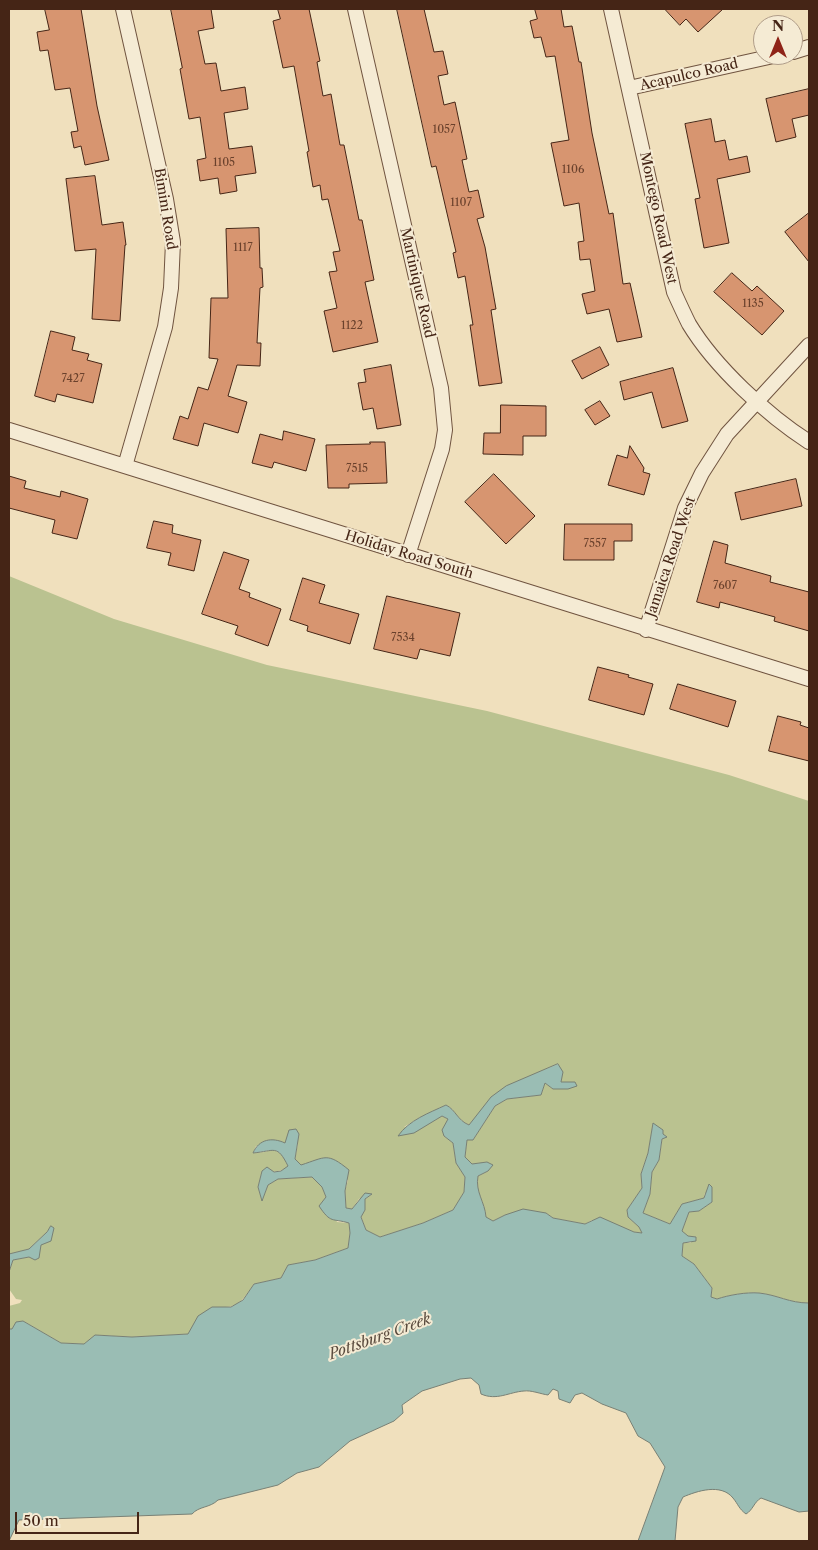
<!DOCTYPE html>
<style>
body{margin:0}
#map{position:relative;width:818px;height:1550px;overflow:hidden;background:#f0e0bd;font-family:"Libre Caslon Text",serif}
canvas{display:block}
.frame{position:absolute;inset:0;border:10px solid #452516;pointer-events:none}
.north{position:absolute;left:753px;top:15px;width:50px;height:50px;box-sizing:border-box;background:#f5ebd4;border:1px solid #af9c88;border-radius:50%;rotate:0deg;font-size:14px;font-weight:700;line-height:20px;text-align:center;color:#452516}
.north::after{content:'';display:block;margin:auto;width:18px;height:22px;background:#8f2418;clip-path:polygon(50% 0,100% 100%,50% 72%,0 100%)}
.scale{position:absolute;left:15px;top:1512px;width:124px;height:22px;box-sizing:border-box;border:2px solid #452516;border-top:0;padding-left:6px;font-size:15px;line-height:18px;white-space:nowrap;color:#452516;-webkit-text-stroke:4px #f5ebd4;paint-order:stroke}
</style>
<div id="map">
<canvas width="818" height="1550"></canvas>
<div class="frame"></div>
<div class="north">N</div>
<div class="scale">50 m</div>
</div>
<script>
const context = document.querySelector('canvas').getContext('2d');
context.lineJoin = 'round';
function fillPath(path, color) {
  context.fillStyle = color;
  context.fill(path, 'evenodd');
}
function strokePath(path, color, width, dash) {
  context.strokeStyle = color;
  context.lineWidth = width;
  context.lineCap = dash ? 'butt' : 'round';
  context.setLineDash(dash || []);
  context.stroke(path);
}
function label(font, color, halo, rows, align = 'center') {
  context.font = font + ' "Libre Caslon Text",serif';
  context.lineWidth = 4;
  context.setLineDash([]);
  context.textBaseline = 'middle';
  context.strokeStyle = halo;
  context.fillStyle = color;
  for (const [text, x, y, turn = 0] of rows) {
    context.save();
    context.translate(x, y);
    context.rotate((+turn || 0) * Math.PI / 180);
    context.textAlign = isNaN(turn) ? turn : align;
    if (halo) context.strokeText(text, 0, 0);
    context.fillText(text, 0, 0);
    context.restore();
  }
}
const green = new Path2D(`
 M9,576L114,619L267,665L487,711L729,775L809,801V1303C789,1303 778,1295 759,1293C746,1292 729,1295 717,1299L711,1297L712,1288L694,1264L682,1256L683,1243H691L688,1237L682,1231L689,1212L699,1211L712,1202L711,1194L705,1193L704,1198L682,1204L670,1224L643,1213L650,1194L652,1172L659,1160L663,1134L653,1124L648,1153L641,1174L642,1188L627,1210L628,1217L639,1227L643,1233L634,1232L618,1226L592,1220L585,1224L553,1218L546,1213L505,1215L493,1221L486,1218C485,1202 475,1193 478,1176L488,1171L487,1162L472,1165L465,1157L467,1140H473L495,1106L507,1099L541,1095L545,1083L553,1089L575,1082L561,1083L558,1064L547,1069L476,1118L469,1125C456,1119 456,1110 446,1105L419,1118L404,1127L431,1122L442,1116L448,1119L444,1136L453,1143L456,1163L465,1177L464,1192L453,1210L423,1223L380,1237L366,1230L361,1216L365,1210V1199L371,1195L359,1199L352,1209L346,1208L345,1191L348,1180L301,1165L295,1159L298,1143L256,1146L253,1153L265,1152L272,1149L282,1154L289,1167C279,1172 273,1172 262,1171L258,1187L262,1200L268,1185L278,1179L312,1177L322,1187L337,1222L349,1223L350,1233L348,1248L315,1260L288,1265L281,1278L254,1284C239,1305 238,1308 212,1307L188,1334L132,1337L96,1335L84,1344L61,1343L23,1321L12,1329H9V1306L20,1303L22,1300L16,1299L9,1289V1272L13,1260L29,1257L41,1245L51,1226L47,1232L29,1249L9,1254Z`);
const water = new Path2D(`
 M558,1064L563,1072L561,1082H575L577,1086L568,1089H553L545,1083L541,1095L507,1099L495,1106L473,1140H467L465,1157L472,1164L487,1162L493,1165L488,1171L478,1176C475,1192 485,1202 486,1217L493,1221L505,1215L523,1209L546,1213L553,1218L585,1224L600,1217L634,1232L642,1233L639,1227L628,1217L627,1210L642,1188L641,1174L648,1153L653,1123L663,1130V1134L667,1137L662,1139L659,1160L652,1172L650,1194L643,1213L670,1224L682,1204L704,1198L709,1184L712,1187V1202L699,1211L689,1212L682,1231L688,1236L696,1237V1241L683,1243L682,1256L694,1264L712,1288L711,1297L717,1299C729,1295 746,1292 759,1293C778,1295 789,1303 809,1303V1511L799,1512L761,1498C754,1502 753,1510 746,1514C739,1509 738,1504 733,1498C721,1483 697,1491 683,1497L678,1507L675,1541H638L665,1467L650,1443L638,1436L626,1413L602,1404L582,1393L575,1395L570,1403L559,1399L558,1391L553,1389L548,1395C541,1394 531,1390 524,1391C509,1392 497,1401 481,1394L479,1385L471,1378L460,1379L422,1391L402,1405L403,1413L394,1421L350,1441L319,1467L297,1473L278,1485L218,1500C210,1508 199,1506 192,1514L19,1520L9,1541V1329H12L16,1322L23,1321L61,1343L84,1344L95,1335L132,1337L188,1334L198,1316L212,1307H231L243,1300L254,1284L281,1278L288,1265L315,1260L348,1248L350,1233L349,1223C332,1218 331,1224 319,1206L326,1197L322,1187L312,1177L278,1179L268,1185L262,1201L258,1187L262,1171L267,1167L274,1172L281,1171L288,1166C277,1144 275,1151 253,1153C259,1139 272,1137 285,1143L289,1130L296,1129L299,1134L295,1159L301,1165C326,1157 327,1152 349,1170L345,1191L346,1208L352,1209L365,1193L372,1194L365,1199V1210L361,1217L366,1230L380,1237L423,1223L453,1210L464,1192L465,1177L456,1163L453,1143L444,1136L442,1130L448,1119L442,1116L414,1133L398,1136C409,1120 429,1113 446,1105C456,1110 457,1120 469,1125L491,1097L506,1086Z
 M51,1226L54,1228L51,1241L41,1245L39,1258L35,1260L29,1257L13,1260L9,1272V1254L29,1249L47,1232Z`);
const building = new Path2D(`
 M45,9H81L97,106L109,160L85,165L81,146L74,148L71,132L78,131L70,88L55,90L48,50L40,51L37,32L49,30Z
 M171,9H211L214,28L198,31L205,64L216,63L221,91L245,87L248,109L224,113L229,149L252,146L256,173L235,176L237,191L220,194L218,178L200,181L197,160L206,158L200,117L189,119L180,69L182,68Z
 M278,9H309L320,61L317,62L323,96L331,94L340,145H344L359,220H362L374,280L365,282L378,342L333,352L324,311L337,308L329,272L337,271L333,252L340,251L328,199L322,200L320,185L313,187L307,152L309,151L294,66L283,68L273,21L280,19Z
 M397,9H424L434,52L443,51L448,74L438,76L444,105L455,102L467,159L462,160L469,192L478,190L484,217L477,219L485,247L496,309L491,310L502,383L479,386L470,325H473L465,276L458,278L453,253L456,252L436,166L432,167Z
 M535,9H561L564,27L572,26L579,62H581L592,133L609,214L613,213L623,284L630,283L642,337L617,342L609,309L587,314L582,294L595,291L590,259L580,260L578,242L584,241L579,203L564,206L551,143L569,140L555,56L546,57L541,37L534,38L530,21L537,19Z
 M665,9H723L698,32L686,19L680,25Z
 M809,89V115L792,119L796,137L776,142L766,99Z
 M711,119L715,142L725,140L729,160L747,156L750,172L717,179L729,243L704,248L695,199L700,198L685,124Z
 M95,176L102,225L123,222L126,245H125L120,321L92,319L96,249L75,251L66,179Z
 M809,213V262L785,232Z
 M259,228L260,268H262L263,287L260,288L257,343H261L260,366L237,365L228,396L247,402L238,433L204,423L198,446L173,439L180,416L188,419L198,387L208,390L218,359L209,358L211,298H228L226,229Z
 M732,273L752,291L757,286L784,311L762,335L714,292Z
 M51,331L75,337L72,350L89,354L87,360L102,364L93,403L57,394L55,402L35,396Z
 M600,347L609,365L582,379L572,361Z
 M391,365L401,425L377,429L373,408L363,410L358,383L366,382L364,370Z
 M673,368L688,421L662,428L652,392L624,400L620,382Z
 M600,401L610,416L595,425L585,410Z
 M501,405L546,406V436H523V455L483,454L484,433H500Z
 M284,431L315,439L306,471L274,462L272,468L252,463L260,434L282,440Z
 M370,442H385L387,483L349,484V488H328L326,445L370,444Z
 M630,446L644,468L643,472L650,474L644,495L608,485L617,455L627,458Z
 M494,474L535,516L506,544L465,502Z
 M9,476L26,481L24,488L60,497L61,491L88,499L77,539L52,533L55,520L9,508Z
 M796,479L802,506L741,520L735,493Z
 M154,521L173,525L172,533L201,540L194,571L168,565L171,553L147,548Z
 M565,524H632V541H614V560H564Z
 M714,541L728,545L725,563L771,576L770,582L809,592V631L774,621L775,617L720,602L719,608L697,602Z
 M224,552L249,560L239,589L250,593L249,597L281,609L268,646L235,634L238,626L202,614Z
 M303,578L325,585L319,603L359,614L350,644L307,631L308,626L290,620Z
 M387,596L460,613L450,656L420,649L417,659L374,649Z
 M598,667L629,675L628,677L653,684L644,715L589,700Z
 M678,684L736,701L728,727L670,709Z
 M778,716L801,722L800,725L809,728V761L769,751Z`);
const minor = new Path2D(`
 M123,9L166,199L173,242L171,288L165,327L125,466
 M355,9L441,388L445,430L442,449L408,555
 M611,9L674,292C679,303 684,314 689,324C715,367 767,415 809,442
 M793,52L809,47
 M629,88L778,55
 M9,430L809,679
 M646,630L685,508L702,473L727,434L809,345`);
const numberNames = [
 ["1057",444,130],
 ["1105",224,163],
 ["1106",573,170],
 ["1107",461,203],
 ["1117",243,248],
 ["1135",753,304],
 ["1122",352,326],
 ["7427",73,379],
 ["7515",357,469],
 ["7557",595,544],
 ["7607",725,586],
 ["7534",403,638]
];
const streetNames = [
 ["Acapulco Road",689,75,-13],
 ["Bimini Road",165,209,81],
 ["Montego Road West",658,218,78],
 ["Martinique Road",417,283,77],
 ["Holiday Road South",409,555,17],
 ["Jamaica Road West",671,557,-71]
];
const waterNames = [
 ["Pottsburg Creek",380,1337,-20]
];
fillPath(green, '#bac290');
fillPath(water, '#9abdb4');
strokePath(water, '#788075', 1);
fillPath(building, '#d79570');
strokePath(building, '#452516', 1);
strokePath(minor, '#705440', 16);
strokePath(minor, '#f5ebd4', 14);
label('11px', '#6a412c', null, numberNames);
label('14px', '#452516', '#f5ebd4', streetNames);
label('italic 15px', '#5a4b3e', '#f5ebd4', waterNames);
</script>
